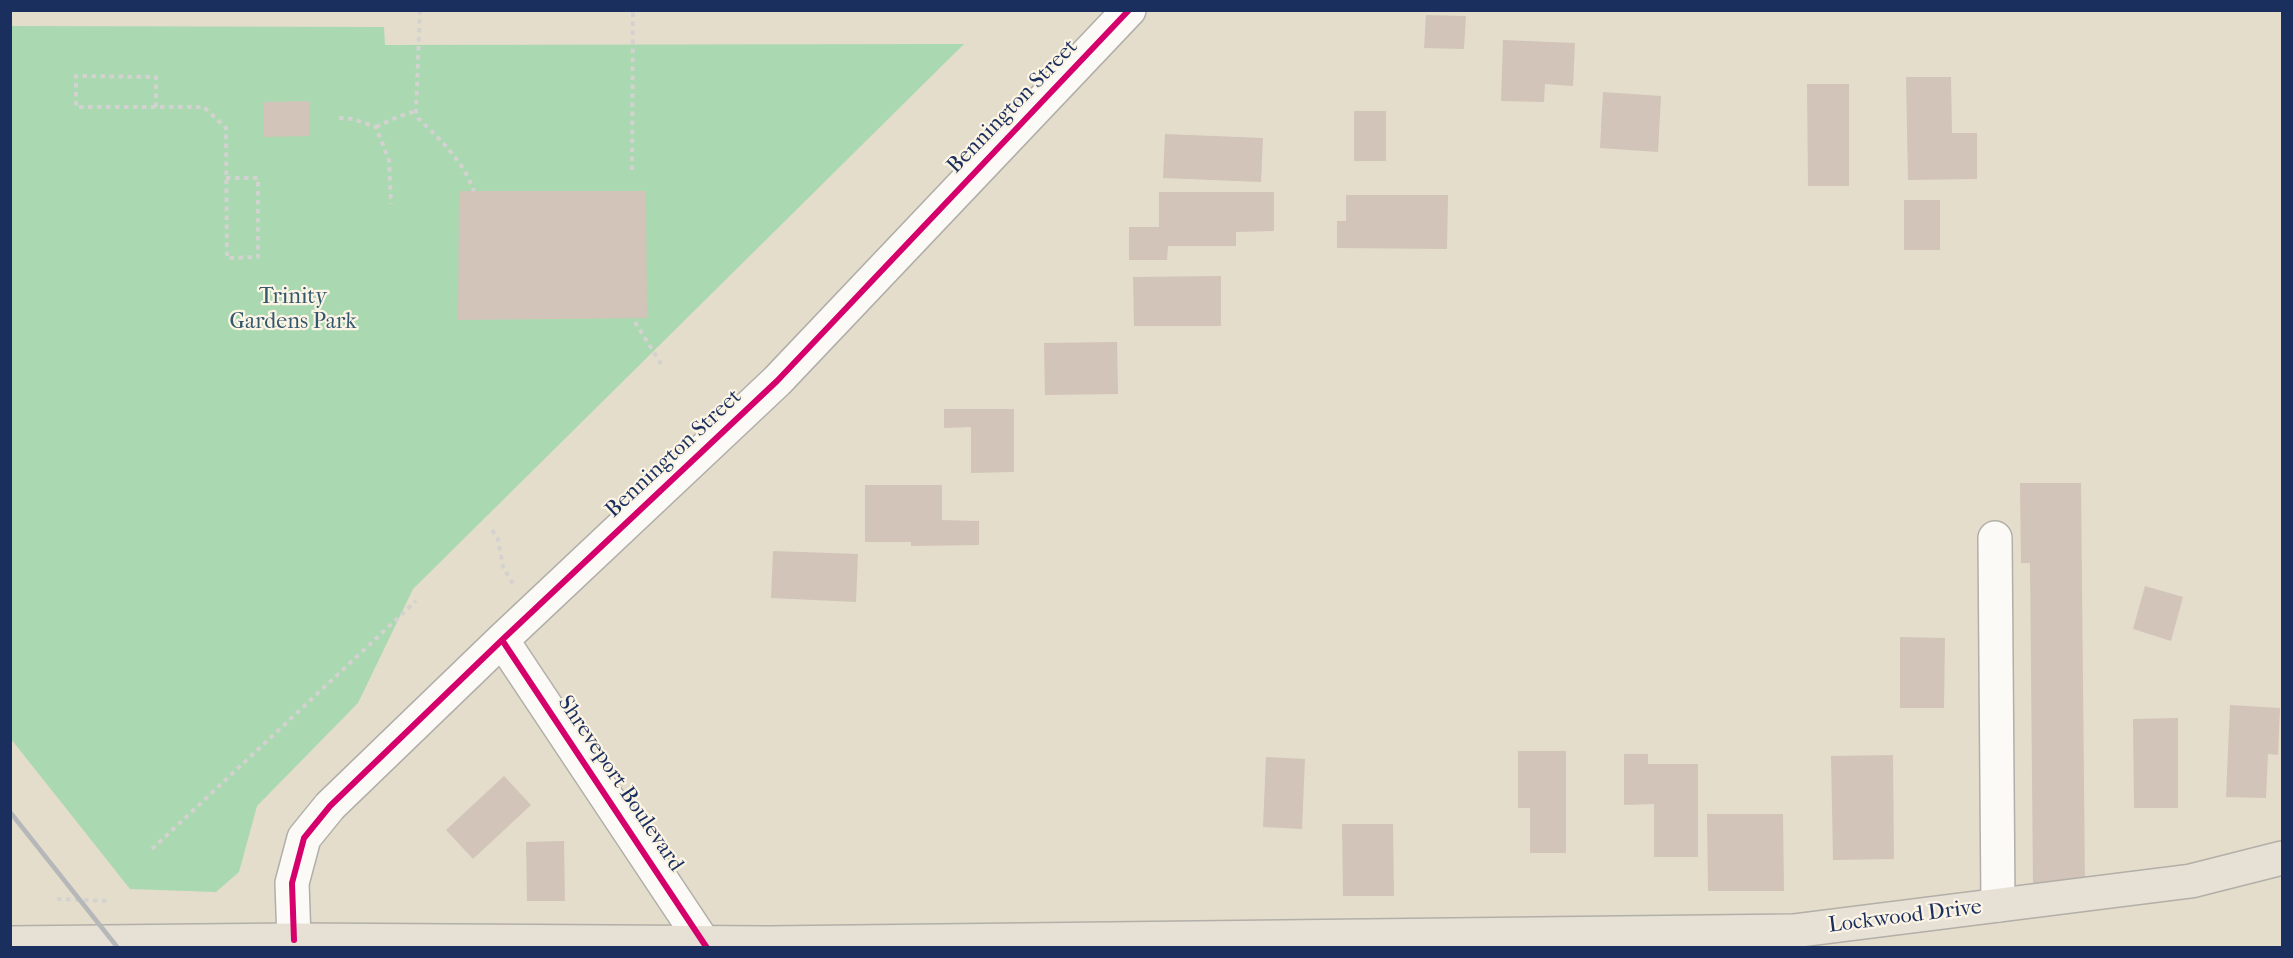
<!DOCTYPE html>
<style>
body{margin:0}
#map{position:relative;width:2293px;height:958px;overflow:hidden;background:#e4ddcc;font-family:"IM FELL French Canon",serif}
canvas{display:block}
.frame{position:absolute;inset:0;border:12px solid #1b2f5e;pointer-events:none}
</style>
<div id="map">
<canvas width="2293" height="958"></canvas>
<div class="frame"></div>
</div>
<script>
const context = document.querySelector('canvas').getContext('2d');
context.lineJoin = 'round';
function fillPath(path, color) {
  context.fillStyle = color;
  context.fill(path, 'evenodd');
}
function strokePath(path, color, width, dash) {
  context.strokeStyle = color;
  context.lineWidth = width;
  context.lineCap = dash ? 'butt' : 'round';
  context.setLineDash(dash || []);
  context.stroke(path);
}
function label(font, color, halo, rows, align = 'center') {
  context.font = font + ' "IM FELL French Canon",serif';
  context.lineWidth = 4.5;
  context.setLineDash([]);
  context.textBaseline = 'middle';
  context.strokeStyle = halo;
  context.fillStyle = color;
  for (const [text, x, y, turn = 0] of rows) {
    context.save();
    context.translate(x, y);
    context.rotate((+turn || 0) * Math.PI / 180);
    context.textAlign = isNaN(turn) ? turn : align;
    if (halo) context.strokeText(text, 0, 0);
    context.fillText(text, 0, 0);
    context.restore();
  }
}
const green = new Path2D(`
 M11,26L384,27L385,45L964,44L413,589L358,703L257,806L239,872L216,892L130,889L11,739Z`);
const building = new Path2D(`
 M1426,15L1466,16L1464,49L1424,48Z
 M1503,40L1575,43L1573,86L1545,84L1544,102L1501,101Z
 M1906,77H1951L1952,133H1977V179L1908,180Z
 M1807,84H1849V186H1808Z
 M1603,92L1661,96L1658,152L1600,148Z
 M310,101V136L264,137V102Z
 M1354,111H1386V161H1354Z
 M1165,134L1263,138L1261,182L1163,178Z
 M459,191H646L647,318L458,320Z
 M1159,192H1274V231L1236,232V246H1168L1167,260H1129V227H1159Z
 M1346,195H1448L1447,249L1337,248V221H1346Z
 M1904,200H1940V250H1904Z
 M1221,276V326H1134L1133,277Z
 M1117,342L1118,394L1045,395L1044,343Z
 M944,409H1014V472L971,473V427L944,428Z
 M2020,483H2081L2085,886L2033,887L2030,563H2021Z
 M865,485H942V520L979,521V545L911,546V542H865Z
 M773,551L858,554L856,602L771,598Z
 M2145,586L2183,597L2171,641L2133,629Z
 M1900,637L1945,638L1944,708H1900Z
 M2230,705L2280,708L2278,755L2268,754L2266,798L2226,797Z
 M2178,718V808H2134L2133,719Z
 M1518,751H1566V853H1530V808H1518Z
 M1624,754H1648V764H1698V857H1654V804L1624,805Z
 M1893,755L1894,859L1833,860L1831,756Z
 M1266,757L1305,759L1302,829L1263,827Z
 M504,776L531,805L473,859L446,830Z
 M1707,814H1783L1784,891H1708Z
 M1342,824H1393L1394,896H1343Z
 M564,841L565,901H527L526,842Z`);
const path = new Path2D(`
 M420,10L416,111L418,118C441,140 463,161 474,191
 M156,107V77L76,76V107H204L226,128L227,258L258,257V178H226
 M339,118L353,119L376,127L389,160L391,204
 M376,127L397,117L416,111
 M632,170L633,10
 M635,322L663,367
 M492,530L498,539L503,567L513,584
 M152,849L416,601
 M57,899L108,901`);
const minor = new Path2D(`
 M1995,538L1998,905
 M502,640L707,948
 M294,940L292,883L304,838L330,806L502,640L777,381L1129,10`);
const major = new Path2D(`
 M10,943L294,940L769,943L1793,931L2191,881L2282,858`);
const rail = new Path2D(`
 M10,812L118,948`);
const cycleway = new Path2D(`
 M502,640L707,948
 M294,940L292,883L304,838L330,806L502,640L777,381L1129,10`);
const streetNames = [
 ["Bennington Street",1013,107,-46],
 ["Bennington Street",674,454,-43],
 ["Shreveport Boulevard",620,784,56],
 ["Lockwood Drive",1905,917,-7]
];
const parkNames = [
 ["Trinity",293,298],
 ["Gardens Park",293,323]
];
fillPath(green, '#aad8b0');
fillPath(building, '#d2c4b8');
strokePath(minor, '#b2afa9', 36);
strokePath(major, '#b2afa9', 36);
strokePath(path, '#d3d2d0', 4, [4.5, 4.5]);
strokePath(minor, '#fbfaf7', 33);
strokePath(major, '#e7e0d4', 33);
strokePath(rail, '#b5b7b9', 4.5);
strokePath(cycleway, '#d6006c', 6);
label('22px', '#1b2f5e', '#fcf5e5', streetNames);
label('22px', '#33586d', '#fcf5e5', parkNames);
</script>
